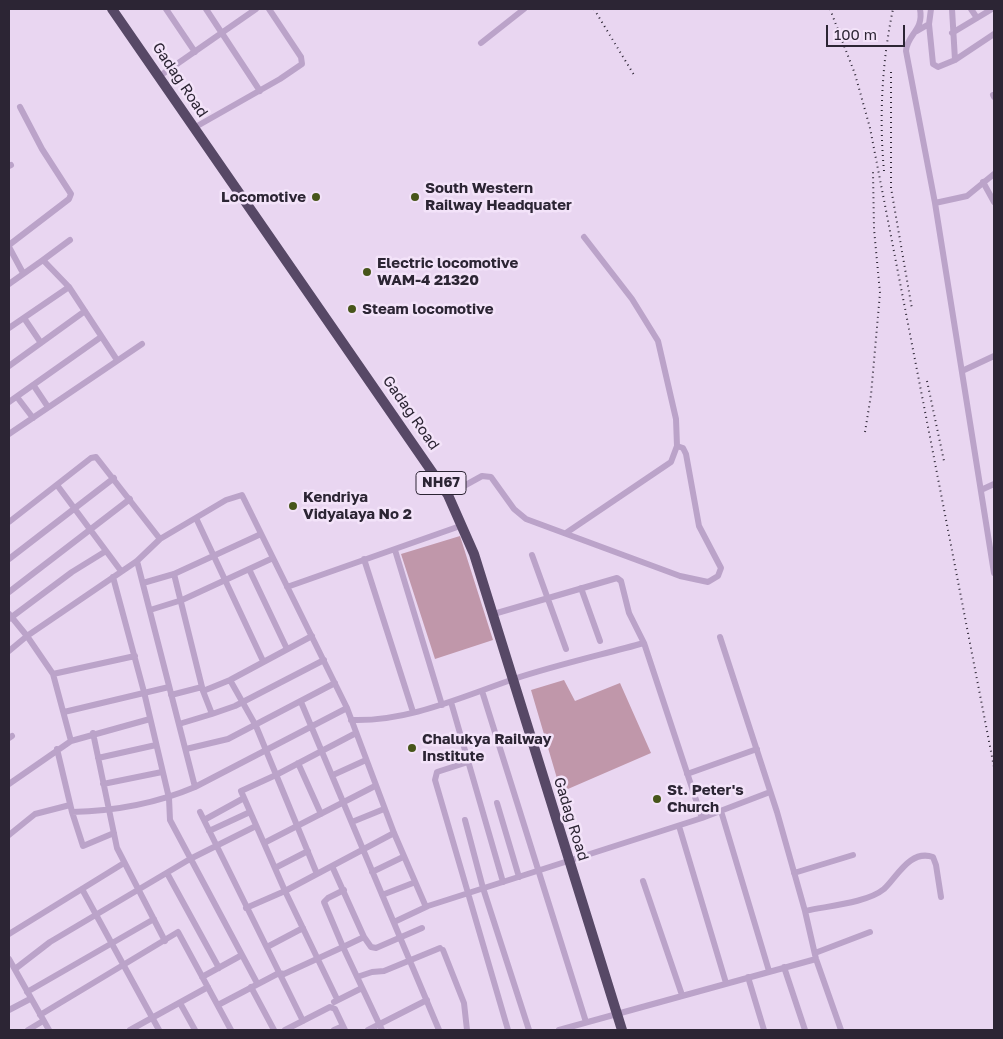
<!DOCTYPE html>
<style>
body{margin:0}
#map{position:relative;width:1003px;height:1039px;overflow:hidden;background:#e9d6f1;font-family:"Golos Text",sans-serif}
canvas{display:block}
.frame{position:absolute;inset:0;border:10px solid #2c2534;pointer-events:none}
.scale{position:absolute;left:826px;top:25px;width:79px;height:22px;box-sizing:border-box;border:2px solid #2c2534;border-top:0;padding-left:6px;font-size:15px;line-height:18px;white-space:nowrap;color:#2c2534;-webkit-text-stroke:4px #f3e3f9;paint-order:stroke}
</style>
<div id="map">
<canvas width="1003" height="1039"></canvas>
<div class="frame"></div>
<div class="scale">100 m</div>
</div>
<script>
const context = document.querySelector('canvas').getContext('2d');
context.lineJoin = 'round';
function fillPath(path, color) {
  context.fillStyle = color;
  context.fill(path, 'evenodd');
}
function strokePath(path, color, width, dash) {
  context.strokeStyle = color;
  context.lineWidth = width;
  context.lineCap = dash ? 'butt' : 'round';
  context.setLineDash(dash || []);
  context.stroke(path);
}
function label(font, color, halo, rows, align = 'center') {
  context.font = font + ' "Golos Text",sans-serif';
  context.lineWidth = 5;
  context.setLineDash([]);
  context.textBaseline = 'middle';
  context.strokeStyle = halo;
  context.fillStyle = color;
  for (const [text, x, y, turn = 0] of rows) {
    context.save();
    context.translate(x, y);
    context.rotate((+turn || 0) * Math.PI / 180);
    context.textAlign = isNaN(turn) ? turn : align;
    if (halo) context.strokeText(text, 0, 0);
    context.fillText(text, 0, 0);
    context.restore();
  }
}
const green = new Path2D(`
 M460,536L493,640L435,659L401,554Z
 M564,680L575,701L620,683L651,753L561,792L531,690Z`);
const minor = new Path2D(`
 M166,9L195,52
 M206,9L260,91
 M920,9C924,31 907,34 906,51L935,203L994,573
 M952,9L955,60
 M971,9L977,18
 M929,24L933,64L938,67L955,60L994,34
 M917,31L929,24L931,9
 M952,33L992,9
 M481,43L524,9
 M164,73L256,9
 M993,95L994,97
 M199,125L280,79L302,64L301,57L269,9
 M9,166L11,165
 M983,182L994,202
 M935,203L967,196L994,174
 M9,245L69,199L71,194L42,149L20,107
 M9,247L23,273
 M43,260L70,240
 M9,284L43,260L69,287L117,360
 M24,318L41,343
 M9,328L69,287
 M9,366L85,311
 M962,371L994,356
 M34,386L48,407
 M17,397L33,418
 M9,402L101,337
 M9,434L142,344
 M57,485L121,571
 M981,490L994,484
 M453,492L482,476L491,477L514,509L526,519L680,576L708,582L718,576L721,568L699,526L686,454L683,448L677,446
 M196,518L263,661
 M9,522L91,458L96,457L160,539
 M566,533L671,462L677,446L676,419L658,341L632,299L584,237
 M395,550L442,705
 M532,555L566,649
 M9,559L114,478
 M364,559L413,712
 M137,561L195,787L347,708
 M249,569L287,649
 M174,574L203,691L212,714L179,724
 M113,577L144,692L169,798L170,820L257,983
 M143,583L174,574L261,534
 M287,587L463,525
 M581,588L600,641
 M9,592L130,499
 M150,610L182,600L273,558
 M497,613L617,578L621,581L629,613L644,643
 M9,614L27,636L53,674L71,741
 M9,619L72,572L106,551
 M720,637L777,812L805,911L816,959L841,1030
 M9,651L27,636L137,561L160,539L226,500L242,495L347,708L394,833L426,907
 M53,674L135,656
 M230,680L256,726L317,874
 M203,691L230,680L312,636
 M482,691L586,1022
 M171,695L202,687
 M301,702L439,1030
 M451,702L503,882
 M64,712L169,687
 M212,714L235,706L324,660
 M351,720C408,722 461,697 514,679C556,665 601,655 644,643L702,818
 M93,733L117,848L165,941
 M9,738L12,736
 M57,749L72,812L83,846L114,833
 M186,749L228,739L335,683
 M98,758L156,745
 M468,762L437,772L435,780L508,1030
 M298,763L321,814
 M687,774L757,749
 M333,775L366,760
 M9,784L71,741L150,719
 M103,784L162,772
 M497,803L519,877
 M721,811L769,971
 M72,812C115,811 155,804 195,787
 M200,812L303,1021
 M204,820L244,798
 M465,820L483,888L529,1030
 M352,822L384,809
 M679,826L726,983
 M209,831L250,812
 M9,835L35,814L70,805
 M264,843L375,786
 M332,866L364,937L343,947L382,1030
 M275,868L308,851
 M372,872L403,857
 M167,873L219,968
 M794,873L853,855
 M643,881L682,995
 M82,889L159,1030
 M382,895L413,883
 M246,908L285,891L394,833
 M805,911C827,906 867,903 884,889C897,877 910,849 933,857L936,865L941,897
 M394,922L428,906L702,818L770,792
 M9,934L124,863
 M364,937L371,947L376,948L422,928
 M267,947L303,928
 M443,950L464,1003L467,1030
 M815,953L870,932
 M9,959L49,1030
 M784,967L805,1030
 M15,969L50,942L190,859L256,826
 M202,977L242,955
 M357,977L372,972L384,971L440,948
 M748,977L764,1030
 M251,987L274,1030
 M27,992L154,919
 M337,999L285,891L241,791L276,775L356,733
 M334,1002L362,988
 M180,1003L195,1030
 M218,1005L279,973L284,974L343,947L324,902L328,898L344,890
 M9,1010L30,999
 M40,1015L178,932L231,1030
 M28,1030L43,1021
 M130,1030L208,987
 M285,1030L330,1007L335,1009L345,1030
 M334,1030L343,1026
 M368,1030L427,1000
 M559,1030L816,959`);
const trunk = new Path2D(`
 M112,9L448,495L474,554L622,1030`);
const rail = new Path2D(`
 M594,9L634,75
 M830,9L855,74L870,128L994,767
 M891,72V188L912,309
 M884,171C879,117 882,62 893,9
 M927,381L944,461
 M865,432L871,395L880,293L874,229L873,172`);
const markers = [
 [316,197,5,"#47551a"],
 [415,197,5,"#47551a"],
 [367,272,5,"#47551a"],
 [352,309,5,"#47551a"],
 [293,506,5,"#47551a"],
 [412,748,5,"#47551a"],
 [657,799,5,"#47551a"]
];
const shields = [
 [441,483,50]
];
const shieldNames = [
 ["NH67",441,483]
];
const streetNames = [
 ["Gadag Road",180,80,56],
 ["Gadag Road",411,413,55],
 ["Gadag Road",571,819,73]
];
const poiNames = [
 ["South Western",425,188],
 ["Railway Headquater",425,205],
 ["Locomotive",306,197,"right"],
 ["Electric locomotive",377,263],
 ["WAM-4 21320",377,280],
 ["Steam locomotive",362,309],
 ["Kendriya",303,497],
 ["Vidyalaya No 2",303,514],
 ["Chalukya Railway",422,739],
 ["Institute",422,756],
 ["St. Peter's",667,790],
 ["Church",667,807]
];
fillPath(green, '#c097aa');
strokePath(minor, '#bba3c9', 6);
strokePath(trunk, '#574866', 10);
strokePath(rail, '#2c2534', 2, [1, 4]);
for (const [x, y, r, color] of markers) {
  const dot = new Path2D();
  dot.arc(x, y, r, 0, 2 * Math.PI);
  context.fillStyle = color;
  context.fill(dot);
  strokePath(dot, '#f3e3f9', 2);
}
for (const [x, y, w] of shields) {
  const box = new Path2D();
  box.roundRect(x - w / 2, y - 11.5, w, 23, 4);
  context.fillStyle = '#f3e3f9';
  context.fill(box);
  strokePath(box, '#2c2534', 1);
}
label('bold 14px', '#2c2534', null, shieldNames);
label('15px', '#2c2534', '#f3e3f9', streetNames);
label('bold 15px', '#2c2534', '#f3e3f9', poiNames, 'left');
</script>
